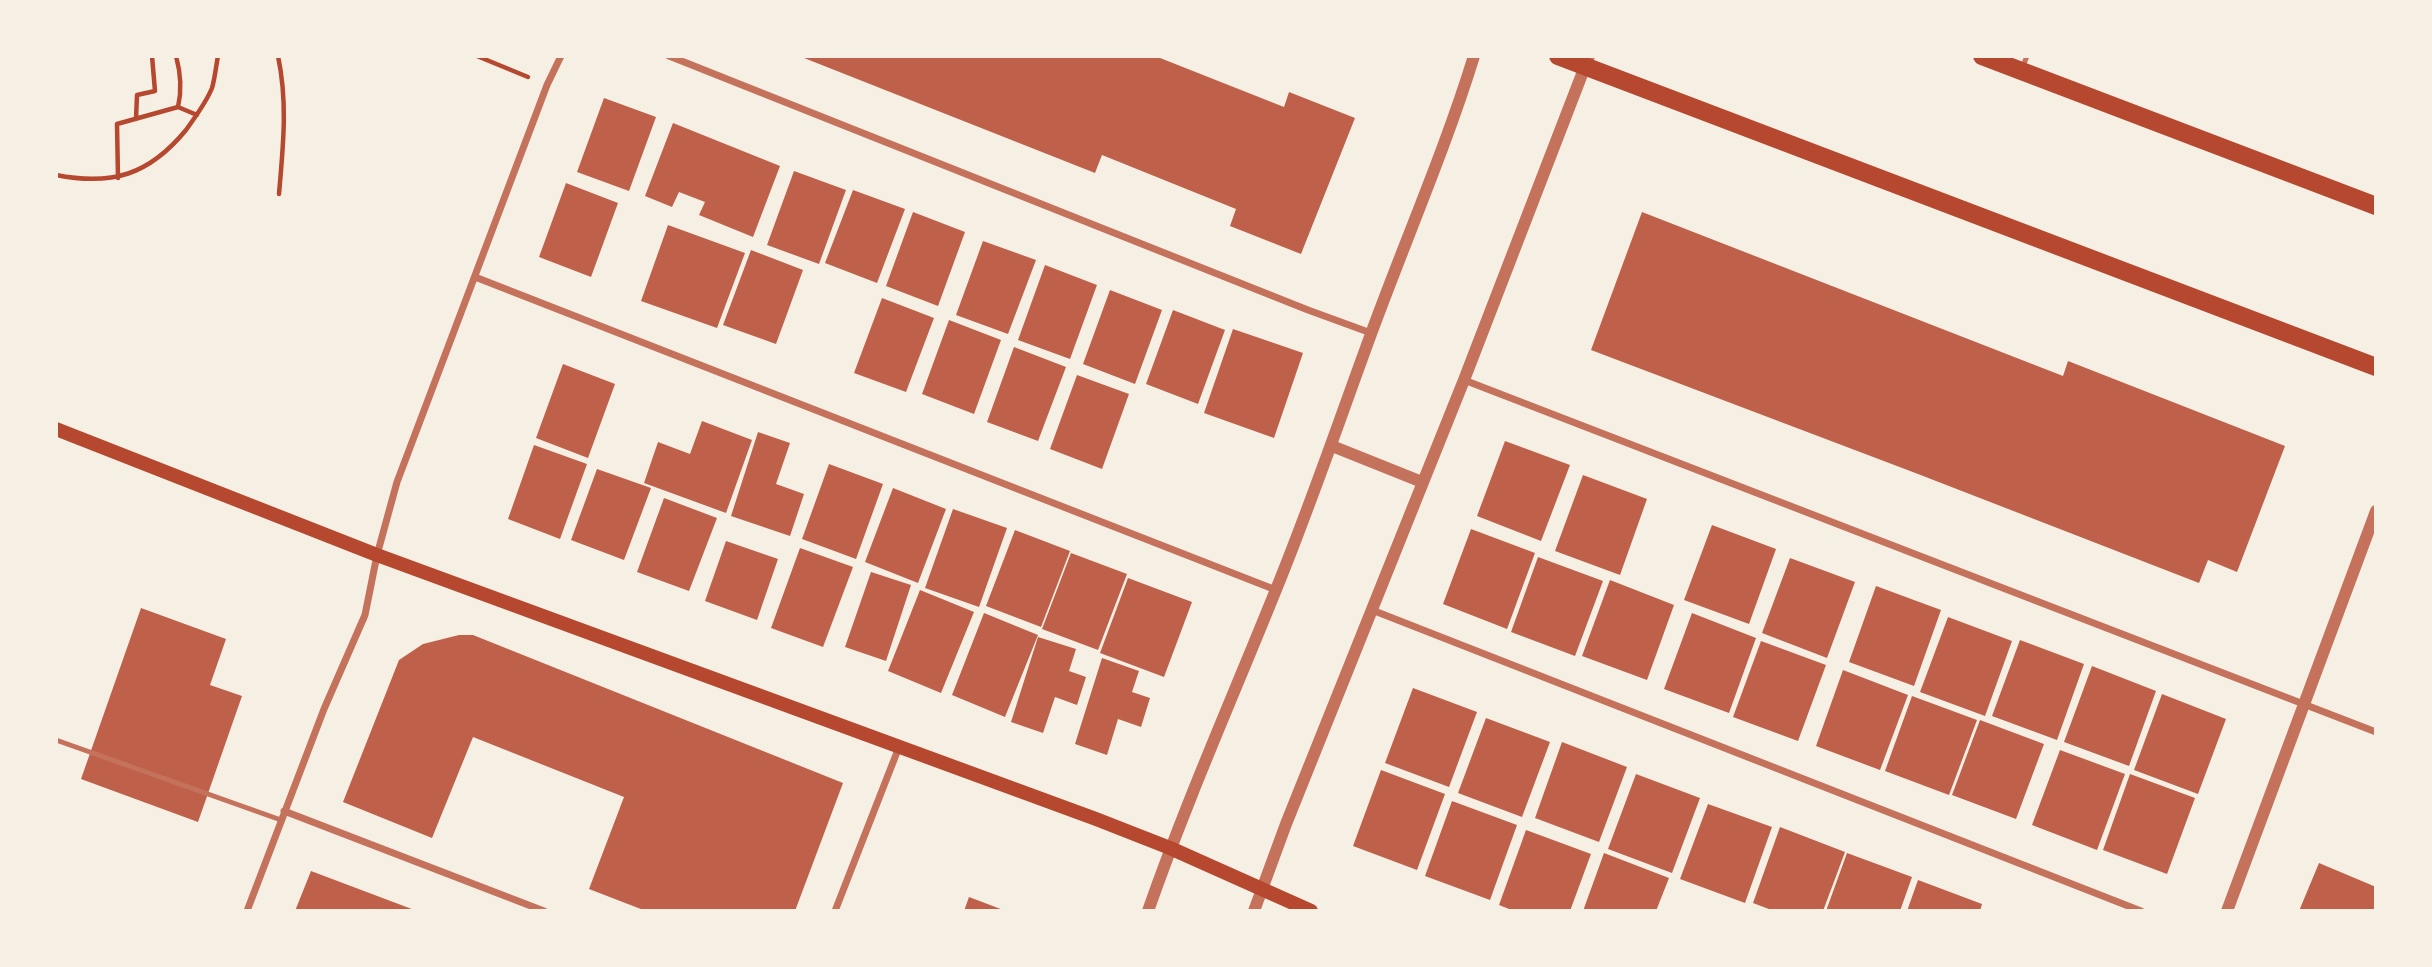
<!DOCTYPE html>
<style>
body{margin:0}
#map{position:relative;width:2432px;height:967px;overflow:hidden;background:#f6efe4;font-family:Lora,serif}
canvas{display:block}
.frame{position:absolute;inset:0;border:58px solid #f6efe4;pointer-events:none}
</style>
<div id="map">
<canvas width="2432" height="967"></canvas>
<div class="frame"></div>
</div>
<script>
const context = document.querySelector('canvas').getContext('2d');
context.lineJoin = 'round';
function fillPath(path, color) {
  context.fillStyle = color;
  context.fill(path, 'evenodd');
}
function strokePath(path, color, width, dash) {
  context.strokeStyle = color;
  context.lineWidth = width;
  context.lineCap = dash ? 'butt' : 'round';
  context.setLineDash(dash || []);
  context.stroke(path);
}
const building = new Path2D(`
 M799,56H1155L1284,107L1289,92L1355,118L1301,254L1230,226L1236,209L1102,155L1095,173Z
 M604,98L656,117L629,191L577,172Z
 M673,123L780,166L753,237L699,215L705,202L679,192L672,207L645,196Z
 M794,171L846,190L819,264L767,245Z
 M566,183L618,203L591,277L539,257Z
 M853,190L905,209L877,283L825,263Z
 M913,212L965,232L938,306L886,286Z
 M1642,212L2063,376L2068,361L2285,446L2237,572L2208,560L2199,583L1918,474L1591,350Z
 M668,225L745,253L717,328L641,301Z
 M983,241L1036,260L1008,334L956,315Z
 M751,250L803,270L776,344L723,325Z
 M1045,265L1097,285L1070,359L1018,340Z
 M1110,290L1162,310L1135,384L1083,364Z
 M882,298L934,318L906,392L854,373Z
 M1173,310L1225,330L1198,404L1146,384Z
 M949,320L1001,340L974,414L922,394Z
 M1233,329L1303,353L1274,438L1204,413Z
 M1014,347L1066,367L1038,441L987,422Z
 M563,364L615,384L588,458L536,438Z
 M1077,375L1129,394L1102,469L1050,449Z
 M702,421L752,440L726,513L644,483L658,442L690,454Z
 M758,432L790,443L776,484L804,494L790,536L731,516Z
 M1505,441L1570,465L1541,541L1477,516Z
 M534,445L587,464L560,539L508,519Z
 M829,464L883,484L856,559L802,539Z
 M597,469L651,488L624,560L571,540Z
 M1583,475L1647,499L1620,575L1555,551Z
 M893,488L946,509L918,583L865,562Z
 M664,498L717,518L689,591L637,572Z
 M953,509L1007,528L979,607L925,588Z
 M1712,525L1776,549L1749,624L1684,600Z
 M1471,529L1535,553L1507,629L1443,604Z
 M1015,530L1070,551L1041,627L986,606Z
 M726,541L778,559L757,620L705,601Z
 M800,548L853,567L823,647L771,628Z
 M1071,553L1127,574L1098,650L1042,629Z
 M1538,557L1603,581L1575,656L1511,632Z
 M1790,558L1855,582L1827,658L1762,633Z
 M871,572L911,585L886,661L845,647Z
 M1128,578L1192,602L1164,677L1100,653Z
 M1610,580L1674,605L1647,680L1582,656Z
 M1876,586L1941,610L1914,686L1849,662Z
 M920,590L974,612L941,693L888,671Z
 M141,608L226,639L210,685L242,696L198,822L81,779Z
 M984,613L1038,635L1005,717L952,695Z
 M1692,613L1756,638L1729,713L1664,689Z
 M1948,617L2012,641L1985,716L1920,692Z
 M459,635H473L843,783L795,911H646L589,889L624,797L473,737L432,838L343,802L399,660L423,644Z
 M1038,637L1076,649L1069,671L1086,677L1077,705L1055,697L1043,733L1011,722Z
 M2020,640L2084,664L2057,740L1992,716Z
 M1761,641L1826,665L1798,741L1733,717Z
 M1102,658L1139,671L1132,692L1150,698L1141,727L1118,719L1107,755L1075,744Z
 M2092,666L2156,691L2129,766L2064,742Z
 M1843,670L1908,695L1880,770L1816,746Z
 M1413,688L1477,712L1449,787L1385,763Z
 M2162,694L2226,719L2198,794L2134,770Z
 M1912,696L1977,720L1949,795L1885,771Z
 M1486,718L1550,742L1522,817L1458,793Z
 M1980,720L2044,744L2016,819L1952,795Z
 M1562,742L1627,767L1599,842L1535,818Z
 M2060,750L2125,774L2097,850L2032,825Z
 M1381,770L1445,794L1417,870L1353,846Z
 M1636,774L1700,798L1672,873L1608,849Z
 M2130,774L2195,798L2167,874L2103,850Z
 M1452,801L1517,825L1490,900L1425,876Z
 M1708,804L1772,827L1745,903L1680,879Z
 M1780,827L1845,852L1823,911H1774L1753,903Z
 M1526,830L1591,854L1570,911H1514L1499,905Z
 M1604,853L1669,878L1656,911H1583Z
 M1847,853L1912,877L1900,911H1826Z
 M2319,863L2376,887V911H2299Z
 M311,871L417,911H295Z
 M1918,880L1982,904L1980,911H1907Z
 M969,897L1006,911H964Z`);
const path = new Path2D(`
 M176,56C181,74 182,90 178,107L197,115
 M278,56C288,103 283,147 279,194
 M477,56L528,77
 M136,119L137,95L155,91L152,56
 M56,175C112,186 149,175 186,130C195,117 206,103 212,88C215,78 216,66 218,56
 M118,178L117,124L178,107`);
const service = new Path2D(`
 M2022,69L2027,56
 M56,740L281,820`);
const minor = new Path2D(`
 M669,56L1308,310L1371,333
 M475,277L1276,590
 M1464,380L2376,732
 M1372,610L2141,911
 M284,811L544,911
 M247,911L324,709L365,615L377,555L397,482L547,85L561,56
 M835,911L899,747`);
const tertiary = new Path2D(`
 M1332,446L1422,482
 M1148,911C1185,805 1231,701 1273,597C1309,510 1339,421 1371,334C1405,241 1445,150 1474,56
 M1254,911L1286,824L1464,380L1589,56
 M2227,911L2376,511`);
const secondary = new Path2D(`
 M56,429L377,555L1096,819L1170,848L1311,911`);
const primary = new Path2D(`
 M1558,56L2376,367
 M1982,56L2376,206`);
fillPath(building, '#bf614a');
strokePath(path, '#b5482f', 4.5);
strokePath(service, '#c5725c', 5);
strokePath(minor, '#c5725c', 7);
strokePath(tertiary, '#c5725c', 12);
strokePath(secondary, '#b5482f', 14);
strokePath(primary, '#b5482f', 18);
</script>
